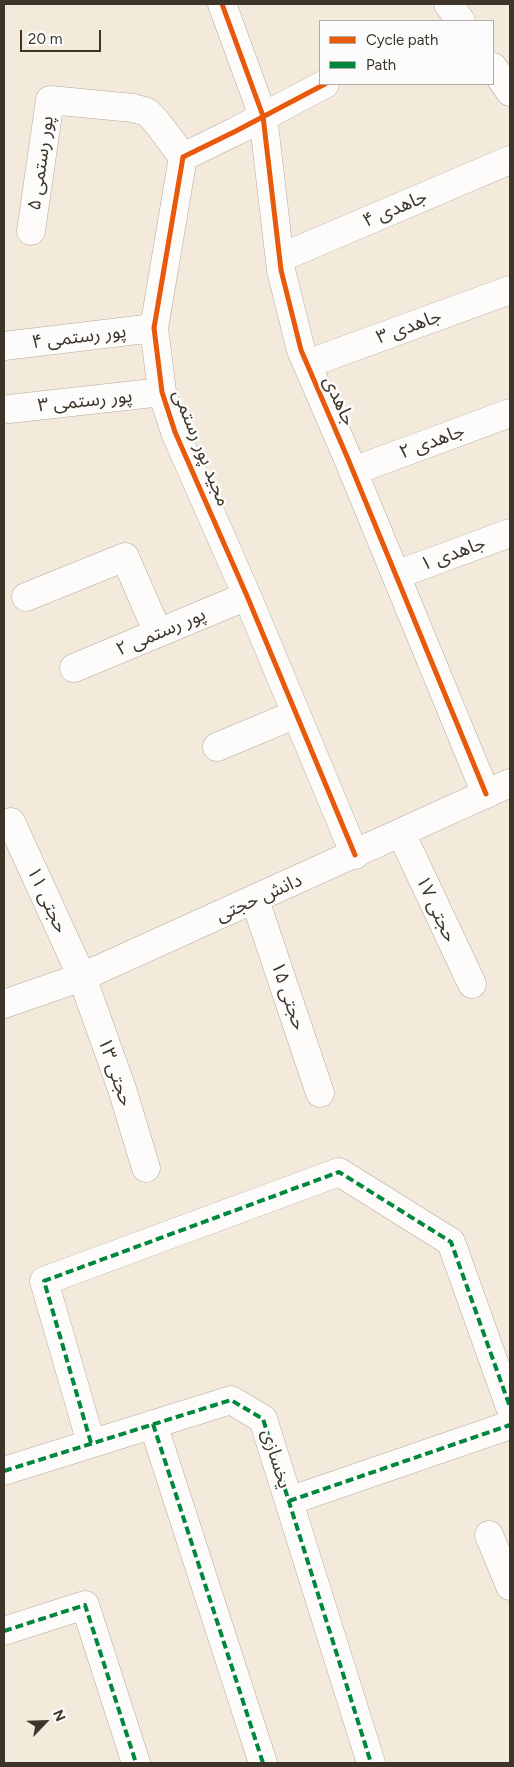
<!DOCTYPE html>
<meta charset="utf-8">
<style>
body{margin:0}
#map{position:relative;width:514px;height:1767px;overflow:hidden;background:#f3eadc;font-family:Figtree,sans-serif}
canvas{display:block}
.frame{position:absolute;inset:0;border:5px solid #3d3628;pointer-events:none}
.legend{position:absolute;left:319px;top:20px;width:175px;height:65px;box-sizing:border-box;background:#fcfcfc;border:1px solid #b0ada7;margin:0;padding:6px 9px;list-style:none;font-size:15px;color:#3d3628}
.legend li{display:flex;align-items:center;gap:10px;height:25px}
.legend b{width:25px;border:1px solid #b0ada7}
.north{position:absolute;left:20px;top:1697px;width:50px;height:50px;-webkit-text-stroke:4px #fcfcfc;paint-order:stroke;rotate:66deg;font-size:14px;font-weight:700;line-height:20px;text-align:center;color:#3d3628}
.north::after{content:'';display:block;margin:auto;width:18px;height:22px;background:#3d3628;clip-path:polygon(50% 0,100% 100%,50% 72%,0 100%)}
.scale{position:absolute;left:20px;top:30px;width:81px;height:22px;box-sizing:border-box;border:2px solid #3d3628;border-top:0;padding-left:6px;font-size:15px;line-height:18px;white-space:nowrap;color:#3d3628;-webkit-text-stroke:4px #fcfcfc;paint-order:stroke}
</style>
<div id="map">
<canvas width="514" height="1767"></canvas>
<div class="frame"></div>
<ul class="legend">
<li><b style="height:6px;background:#e8590c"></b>Cycle path</li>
<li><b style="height:6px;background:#00873e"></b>Path</li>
</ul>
<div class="north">N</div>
<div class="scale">20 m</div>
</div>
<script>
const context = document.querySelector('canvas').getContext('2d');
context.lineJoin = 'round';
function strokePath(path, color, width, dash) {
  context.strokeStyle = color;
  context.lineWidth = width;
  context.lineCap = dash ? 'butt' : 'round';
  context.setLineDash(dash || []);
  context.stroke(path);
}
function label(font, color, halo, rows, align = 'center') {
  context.font = font + ' Figtree,"Noto Sans Arabic",sans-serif';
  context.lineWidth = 5;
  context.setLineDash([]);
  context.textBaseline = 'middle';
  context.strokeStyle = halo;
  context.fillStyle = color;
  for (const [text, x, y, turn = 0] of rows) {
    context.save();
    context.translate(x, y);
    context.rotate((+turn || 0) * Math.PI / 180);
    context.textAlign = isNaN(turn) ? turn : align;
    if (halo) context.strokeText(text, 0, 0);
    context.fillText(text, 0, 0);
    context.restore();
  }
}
const minor = new Path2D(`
 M222,4L263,116L281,270L301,350L348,459L486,794
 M448,4L461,21
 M493,67L510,92
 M325,84L236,131L183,157L154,328L162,392L175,432L247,596L355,855
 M31,231L50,100L133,108L147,112L156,121L183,157
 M280,258L510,160
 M4,346L154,328
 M307,364L510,290
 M9,409L162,392
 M353,471L510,413
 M396,575L510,533
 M26,597L125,557L158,633
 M74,668L247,596
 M217,747L296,714
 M11,822L82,977L122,1089L146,1168
 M401,833L472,984
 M255,900L320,1093
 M153,1424L263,1763
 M91,1443L44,1281L339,1172L451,1242L510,1407
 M4,1471L231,1400L263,1419L371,1763
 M289,1501L510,1425
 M489,1535L510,1586
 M4,1631L85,1605L136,1763`);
const tertiary = new Path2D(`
 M4,1004L82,977L510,783`);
const quiet = new Path2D(`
 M153,1424L263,1763
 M91,1443L44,1281L339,1172L451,1242L510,1407
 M4,1471L231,1400L263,1419L371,1763
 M289,1501L510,1425
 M4,1631L85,1605L136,1763`);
const cycleway = new Path2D(`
 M222,4L263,116L281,270L301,350L348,459L486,794
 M325,84L236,131L183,157L154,328L162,392L175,432L247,596L355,855`);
const streetNames = [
 ["پور رستمی ۵",41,163,-82],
 ["جاهدی ۴",395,209,-23],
 ["جاهدی ۳",409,327,-20],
 ["پور رستمی ۴",79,337,-7],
 ["پور رستمی ۳",85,401,-6],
 ["جاهدی",339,401,66],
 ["جاهدی ۲",432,442,-20],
 ["مجید پور رستمی",201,448,68],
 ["جاهدی ۱",453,554,-20],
 ["پور رستمی ۲",161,632,-23],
 ["دانش حجتی",259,898,-24],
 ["حجتی ۱۱",47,900,65],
 ["حجتی ۱۷",436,909,65],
 ["حجتی ۱۵",288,996,71],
 ["حجتی ۱۳",115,1072,71],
 ["یخسازی",276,1459,73]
];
strokePath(minor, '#b2aa9e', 29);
strokePath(tertiary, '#b2aa9e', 29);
strokePath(minor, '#fdfcfa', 28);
strokePath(tertiary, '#fdfcfa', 28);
strokePath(quiet, '#00873e', 4, [8, 4]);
strokePath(cycleway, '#e8590c', 5);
label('19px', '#3d3628', '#fcfcfc', streetNames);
</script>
